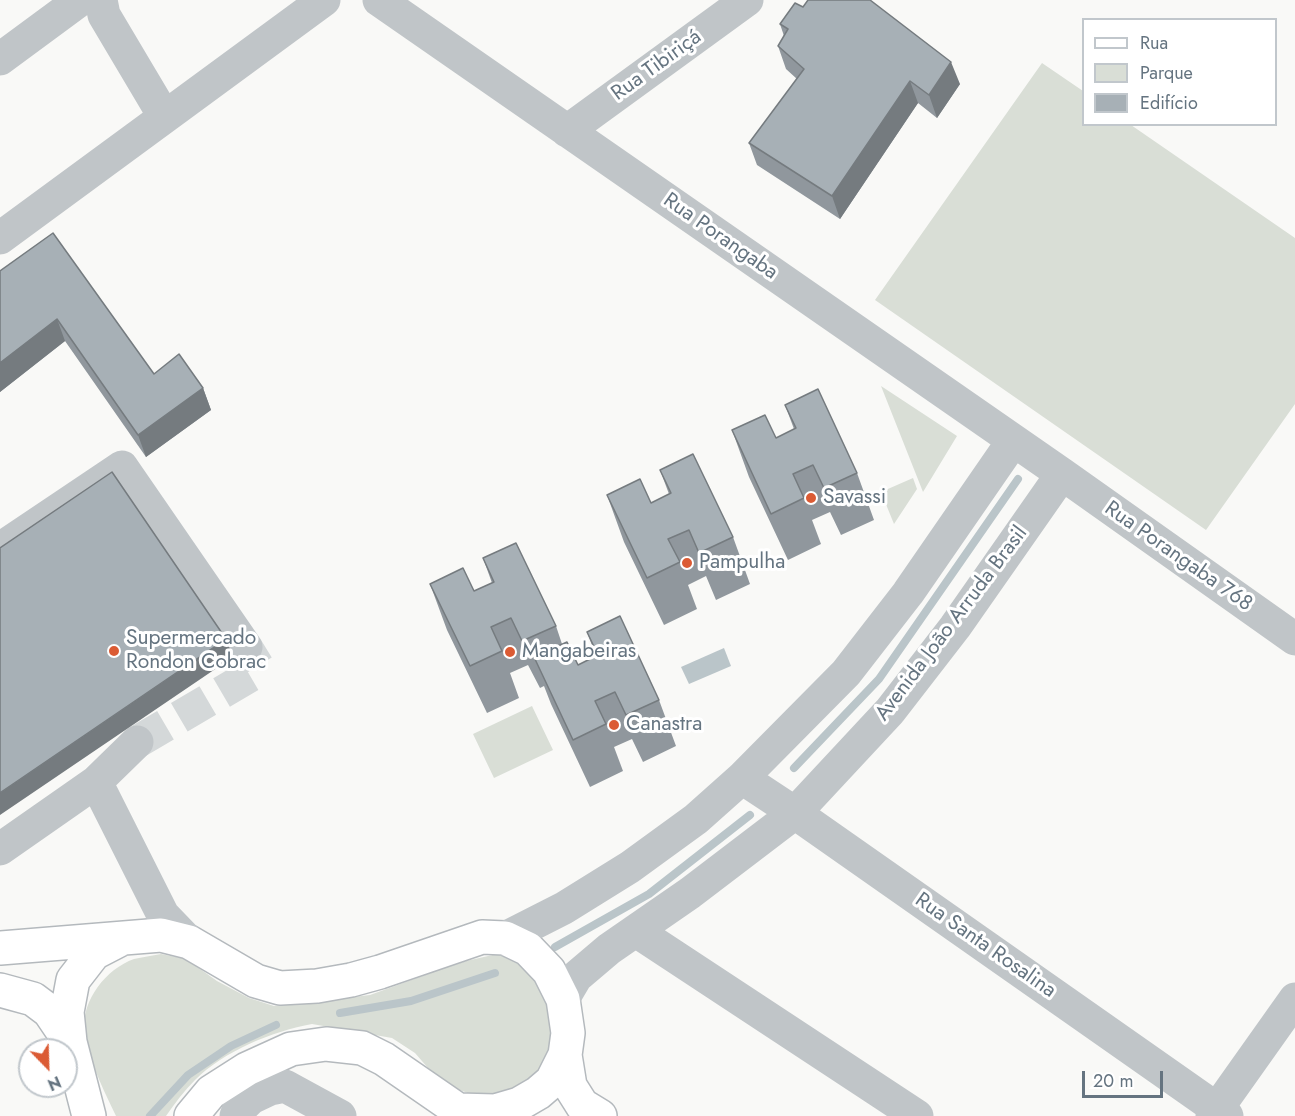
<!DOCTYPE html>
<meta charset="utf-8">
<style>
body{margin:0}
#map{position:relative;width:1295px;height:1116px;overflow:hidden;background:#f9f9f7;font-family:Jost,sans-serif}
canvas{display:block}
.legend{position:absolute;left:1082px;top:18px;width:195px;height:108px;box-sizing:border-box;background:#fff;border:2px solid #c1c7cc;margin:0;padding:8px 10px;list-style:none;font-size:18px;color:#657480}
.legend li{display:flex;align-items:center;gap:12px;height:30px}
.legend b{width:30px;border:2px solid #c1c7cc}
.north{position:absolute;left:18px;top:1038px;width:60px;height:60px;box-sizing:border-box;background:#fff;border:2px solid #c1c7cc;border-radius:50%;rotate:157deg;font-size:16px;font-weight:700;line-height:24px;text-align:center;color:#657480}
.north::after{content:'';display:block;margin:auto;width:21px;height:27px;background:#db5b34;clip-path:polygon(50% 0,100% 100%,50% 72%,0 100%)}
.scale{position:absolute;left:1082px;top:1071px;width:81px;height:27px;box-sizing:border-box;border:3px solid #657480;border-top:0;padding-left:8px;font-size:18px;line-height:21px;white-space:nowrap;color:#657480;-webkit-text-stroke:4px #fff;paint-order:stroke}
</style>
<div id="map">
<canvas width="1295" height="1116"></canvas>
<ul class="legend">
<li><b style="height:8px;background:#fff"></b>Rua</li>
<li><b style="height:16px;background:#d9ded6"></b>Parque</li>
<li><b style="height:16px;background:#a7b0b6"></b>Edifício</li>
</ul>
<div class="north">N</div>
<div class="scale">20 m</div>
</div>
<script>
const context = document.querySelector('canvas').getContext('2d');
context.lineJoin = 'round';
function fillPath(path, color) {
  context.fillStyle = color;
  context.fill(path, 'evenodd');
}
function strokePath(path, color, width, dash) {
  context.strokeStyle = color;
  context.lineWidth = width;
  context.lineCap = dash ? 'butt' : 'round';
  context.setLineDash(dash || []);
  context.stroke(path);
}
function label(font, color, halo, rows, align = 'center') {
  context.font = font + ' Jost,sans-serif';
  context.lineWidth = 6;
  context.setLineDash([]);
  context.textBaseline = 'middle';
  context.strokeStyle = halo;
  context.fillStyle = color;
  for (const [text, x, y, turn = 0] of rows) {
    context.save();
    context.translate(x, y);
    context.rotate((+turn || 0) * Math.PI / 180);
    context.textAlign = isNaN(turn) ? turn : align;
    if (halo) context.strokeText(text, 0, 0);
    context.fillText(text, 0, 0);
    context.restore();
  }
}
const green = new Path2D(`
 M1042,63L1083,91L1084,124L1131,125L1295,238V404L1206,530L875,300Z
 M881,386L957,436L923,492Z
 M913,478L917,489L894,524L881,492Z
 M532,706L553,750L494,778L473,734Z
 M161,954L186,959L217,981L249,998L274,1006L370,995L439,970L466,961L497,954L522,964L538,982L546,999L557,1036L543,1071L512,1092L478,1097L452,1087L428,1068L415,1053L392,1038L312,1024C273,1031 224,1051 195,1080C184,1091 175,1103 166,1116H116C105,1093 93,1069 87,1044C86,1039 84,1035 84,1030C82,1000 106,969 134,959C142,957 152,956 161,954Z`);
const water = new Path2D(`
 M724,648L731,666L689,684L681,667Z`);
const stream = new Path2D(`
 M794,768L879,679L1018,479
 M555,947L649,894L750,815
 M340,1013L411,1001L495,973
 M150,1116L188,1075L231,1046L276,1025`);
const minorTunnel = new Path2D(`
 M137,742L260,670L246,647`);
const minor = new Path2D(`
 M101,0L104,15L164,116
 M379,0L1062,474L1295,639
 M0,59L80,0
 M567,131L747,0
 M0,238L324,0
 M0,549L122,467L246,647
 M742,778L795,813L1227,1116
 M96,782L163,915L189,942
 M0,849L96,782L137,742
 M636,931L917,1116
 M505,938L564,908L630,867L696,819L742,778L846,673L908,593L1013,441
 M563,999L576,977L609,949L690,893L795,813L890,711L955,627L1062,474
 M236,1116L238,1111L251,1098L270,1089L285,1086L340,1116
 M1212,1116L1295,999`);
const major = new Path2D(`
 M0,948L161,935L189,942L256,981L280,988L317,986L351,980L380,972L482,937L505,938L528,949L549,971L563,999L568,1033L565,1055L552,1081L538,1093L519,1104L495,1111L458,1110
 M0,990L33,999L49,1011L70,1042
 M565,1055L570,1086L582,1105L600,1116
 M89,1116L70,1042L67,1012L73,980L94,953L121,939
 M191,1116L211,1092L247,1069L291,1049L326,1044L362,1048L384,1059L458,1110L471,1116`);
const wall = new Path2D(`
 M780,24L960,84L937,118L918,103L840,219L757,165L749,143L797,79L786,69L778,46L784,36Z
 M0,271L154,374L203,388L211,410L146,457L65,341L0,392Z
 M785,405L857,473L874,520L841,535L830,512L812,520L821,544L788,560L749,477L732,430L776,438L794,429Z
 M660,470L733,537L750,584L716,600L706,576L688,585L697,609L664,625L624,542L607,495L651,503L669,494Z
 M483,558L556,626L562,644L578,665L596,656L587,632L659,700L676,746L643,762L632,739L614,747L623,771L590,787L551,704L544,686L540,688L528,665L510,673L519,698L487,713L447,630L430,584L474,591L492,583Z`);
const shadedWall = new Path2D(`
 M951,62L960,84L937,118L929,95Z
 M910,81L918,103L840,219L832,196Z
 M57,319L65,341L0,392V363Z
 M203,388L211,410L146,457L138,435Z
 M226,639L233,657L0,815V793Z`);
const building = new Path2D(`
 M808,0H870L951,62L929,95L910,81L832,196L749,143L804,69L778,46L788,29L780,24L795,3L803,7Z
 M53,233L154,374L179,354L203,388L138,435L57,319L0,363V271Z
 M818,389L857,473L824,488L813,465L793,474L804,498L771,514L732,430L765,415L776,438L796,428L785,405Z
 M693,454L733,537L699,553L689,530L668,539L680,562L647,578L607,495L640,479L651,503L671,493L660,470Z
 M112,472L226,639L0,793V548Z
 M516,543L556,626L522,641L511,618L491,627L502,651L470,666L430,584L463,568L474,591L494,582L483,558Z
 M620,616L659,700L626,715L615,692L595,701L606,724L573,740L534,657L567,642L578,665L598,655L587,632Z`);
const markers = [
 [811,498,6,"#db5b34"],
 [687,563,6,"#db5b34"],
 [114,651,6,"#db5b34"],
 [510,652,6,"#db5b34"],
 [614,725,6,"#db5b34"]
];
const streetNames = [
 ["Rua Tibiriçá",657,66,-36],
 ["Rua Porangaba",720,237,35],
 ["Rua Porangaba 768",1178,557,35],
 ["Avenida João Arruda Brasil",952,624,-53],
 ["Rua Santa Rosalina",985,946,35]
];
const poiNames = [
 ["Savassi",823,498],
 ["Pampulha",699,563],
 ["Supermercado",126,639],
 ["Rondon Cobrac",126,663],
 ["Mangabeiras",522,652],
 ["Canastra",626,725]
];
fillPath(green, '#d9ded6');
fillPath(water, '#bac5c9');
strokePath(stream, '#bac5c9', 8);
strokePath(minorTunnel, '#d4d8d9', 33, [33, 16]);
strokePath(major, '#b4b9bd', 36);
strokePath(minor, '#c0c5c8', 33);
strokePath(major, '#fff', 33);
fillPath(wall, '#90979d');
fillPath(shadedWall, '#757b7f');
fillPath(building, '#a7b0b6');
strokePath(building, '#757b7f', 1.5);
for (const [x, y, r, color] of markers) {
  const dot = new Path2D();
  dot.arc(x, y, r, 0, 2 * Math.PI);
  context.fillStyle = color;
  context.fill(dot);
  strokePath(dot, '#fff', 2);
}
label('21px', '#657480', '#fff', streetNames);
label('21px', '#657480', '#fff', poiNames, 'left');
</script>
